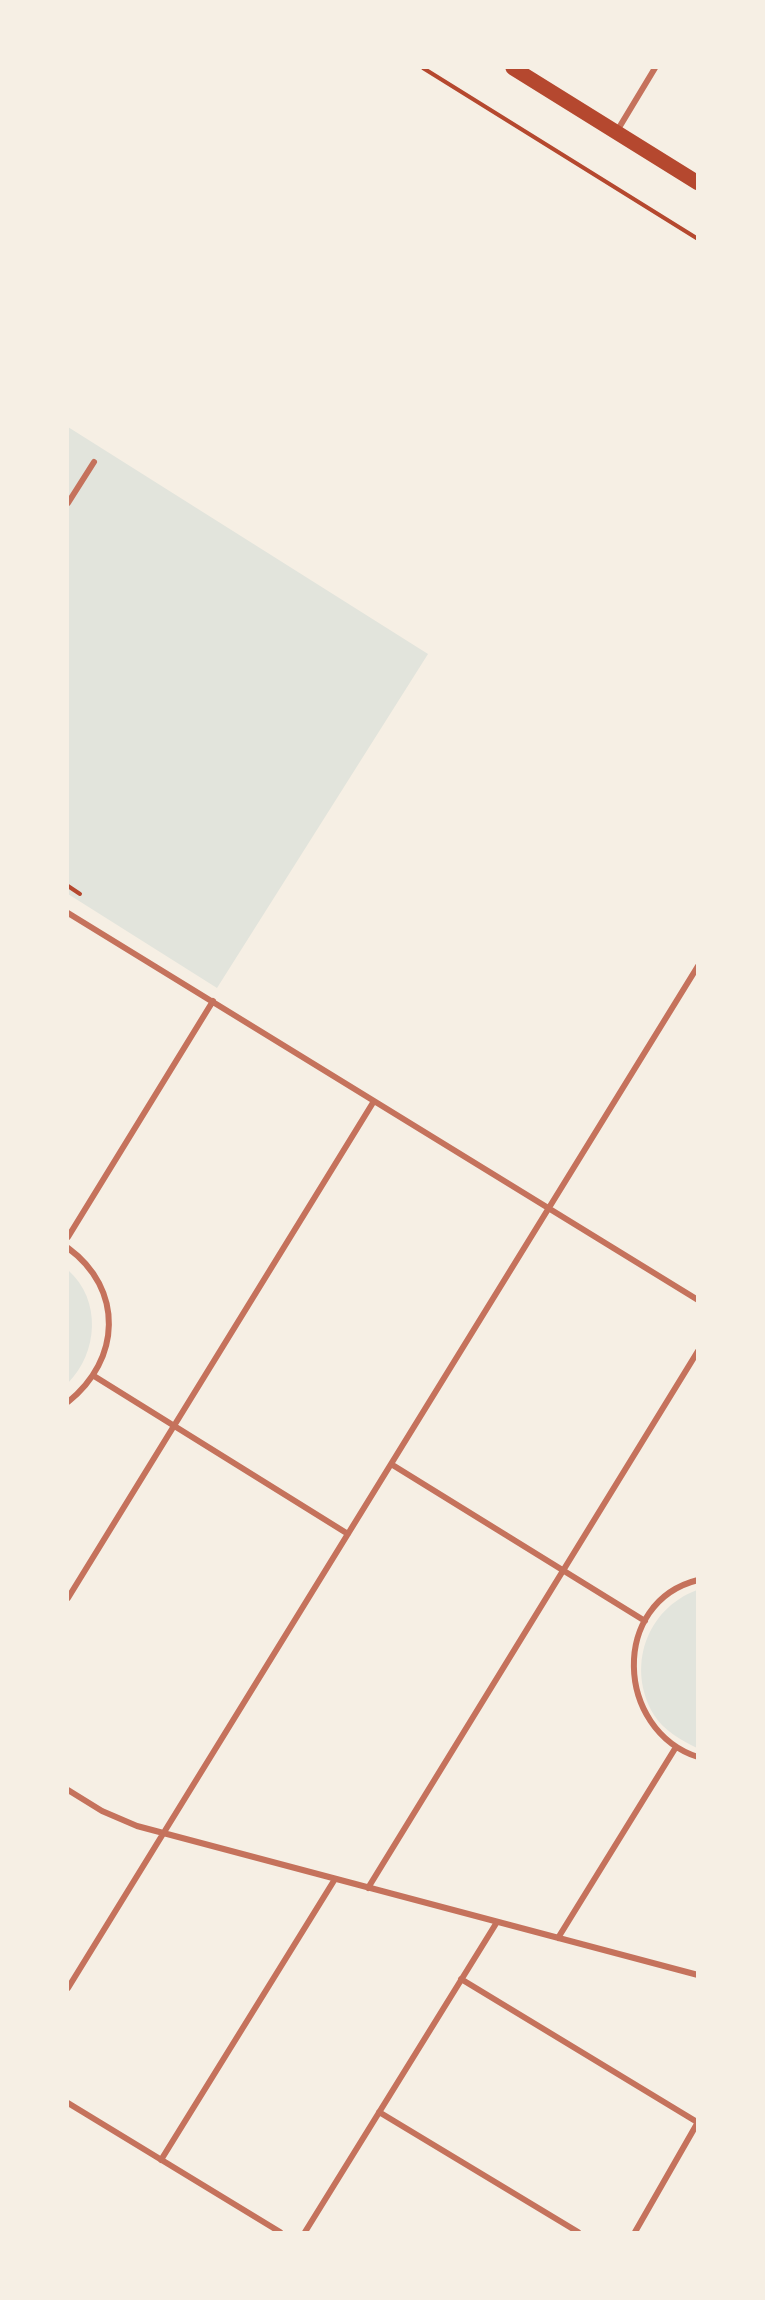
<!DOCTYPE html>
<style>
body{margin:0}
#map{position:relative;width:765px;height:2300px;overflow:hidden;background:#f6efe4;font-family:Cabin,sans-serif}
canvas{display:block}
.frame{position:absolute;inset:0;border:69px solid #f6efe4;pointer-events:none}
</style>
<div id="map">
<canvas width="765" height="2300"></canvas>
<div class="frame"></div>
</div>
<script>
const context = document.querySelector('canvas').getContext('2d');
context.lineJoin = 'round';
function fillPath(path, color) {
  context.fillStyle = color;
  context.fill(path, 'evenodd');
}
function strokePath(path, color, width, dash) {
  context.strokeStyle = color;
  context.lineWidth = width;
  context.lineCap = dash ? 'butt' : 'round';
  context.setLineDash(dash || []);
  context.stroke(path);
}
const green = new Path2D(`
 M68,427L428,654L217,988L68,894Z
 M68,1270C102,1300 98,1353 68,1383Z
 M697,1590H698L697,1748C681,1740 664,1731 654,1715C626,1668 646,1609 697,1590Z`);
const path = new Path2D(`
 M423,68L698,239
 M68,886L80,894`);
const minor = new Path2D(`
 M617,131L655,68
 M68,503L94,462
 M68,913L698,1300
 M68,1237L213,1001
 M68,1248C124,1289 121,1360 68,1402
 M94,1376L348,1534
 M391,1464L645,1621
 M698,1580C610,1602 615,1730 698,1757
 M68,1598L374,1101
 M68,1790L102,1811L137,1826L698,1975
 M368,1888L698,1351
 M558,1938L676,1747
 M461,1979L697,2122
 M68,1988L698,966
 M68,2103L280,2232
 M379,2112L578,2232
 M161,2160L335,1879
 M305,2232L497,1922
 M635,2232L698,2122`);
const primary = new Path2D(`
 M513,68L698,183`);
fillPath(green, '#e2e4dc');
strokePath(path, '#b5482f', 4);
strokePath(minor, '#c5725c', 6);
strokePath(primary, '#b5482f', 15);
</script>
